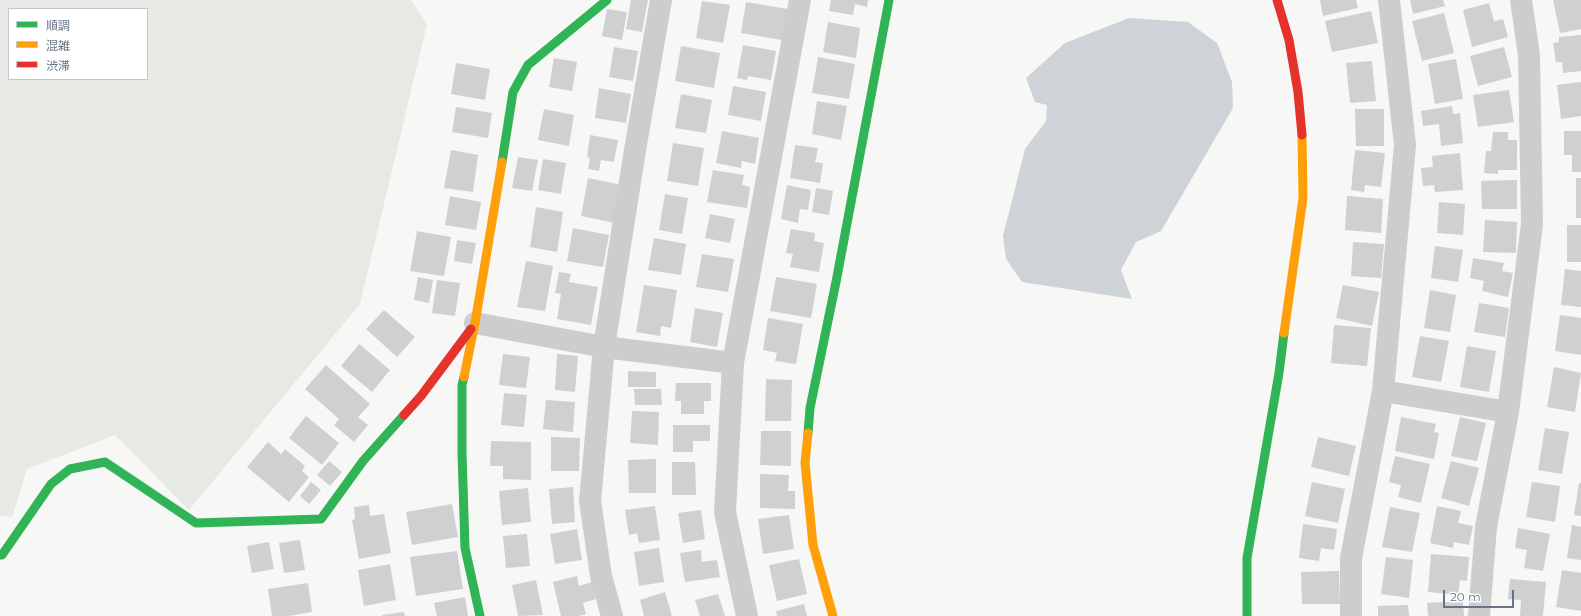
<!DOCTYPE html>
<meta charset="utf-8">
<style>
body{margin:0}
#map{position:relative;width:1581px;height:616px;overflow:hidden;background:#f7f7f6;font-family:Montserrat,"Noto Sans JP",sans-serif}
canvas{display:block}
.legend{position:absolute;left:8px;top:8px;width:140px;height:72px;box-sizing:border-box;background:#fff;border:1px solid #c3c7ce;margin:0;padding:5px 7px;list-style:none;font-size:12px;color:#687485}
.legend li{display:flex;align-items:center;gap:8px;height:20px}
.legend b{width:20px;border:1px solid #c3c7ce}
.scale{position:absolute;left:1443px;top:590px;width:71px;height:18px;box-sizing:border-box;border:2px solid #687485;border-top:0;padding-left:5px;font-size:12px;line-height:14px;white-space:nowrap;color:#687485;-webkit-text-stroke:3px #fff;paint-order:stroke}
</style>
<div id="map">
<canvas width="1581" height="616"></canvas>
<ul class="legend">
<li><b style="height:5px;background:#30b455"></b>順調</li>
<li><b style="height:5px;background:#ff9f0a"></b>混雑</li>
<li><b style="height:5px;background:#e5322d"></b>渋滞</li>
</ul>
<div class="scale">20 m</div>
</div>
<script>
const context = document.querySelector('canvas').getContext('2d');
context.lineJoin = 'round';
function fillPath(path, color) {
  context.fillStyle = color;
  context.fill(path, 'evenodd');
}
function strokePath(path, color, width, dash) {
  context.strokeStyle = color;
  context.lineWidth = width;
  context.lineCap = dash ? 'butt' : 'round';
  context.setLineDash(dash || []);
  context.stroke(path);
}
const green = new Path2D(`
 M0,0H411L427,24L360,304L189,510L115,435L27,469L12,517L0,516ZM9,9H147V79H9Z`);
const water = new Path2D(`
 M1129,18L1188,22L1217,43L1232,82L1233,108L1161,231L1136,242L1121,270L1132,299L1022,282L1006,259L1003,236L1025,149L1046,121L1047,105L1035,102L1026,78L1065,43Z`);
const building = new Path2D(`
 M631,0H648L642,32L626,29Z
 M831,0H868L867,7L855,4L853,15L829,11Z
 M1320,0H1356L1358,8L1323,16Z
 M1410,0H1443L1445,6L1413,14Z
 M1553,0H1581V29L1560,33Z
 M702,1L730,5L723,43L696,38Z
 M746,2L788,9L782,40L741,33Z
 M1489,3L1494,21L1503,19L1508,37L1472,47L1463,10Z
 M607,9L627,12L622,40L602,36Z
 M1371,11L1378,43L1332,52L1325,21Z
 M1444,13L1454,53L1422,61L1412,21Z
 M828,22L860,28L856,58L823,52Z
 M1581,35V71L1563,73L1562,62H1556L1553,43L1559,42V37Z
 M743,45L776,51L771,80L748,76L747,80L737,78Z
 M681,46L720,53L714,88L675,81Z
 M614,47L638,51L633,81L609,77Z
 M1504,47L1512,77L1478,86L1470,56Z
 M818,57L855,64L849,99L812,93Z
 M554,58L577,62L572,91L549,87Z
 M1456,59L1463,99L1435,104L1428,64Z
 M1372,61L1376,101L1350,103L1346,63Z
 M456,63L490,69L485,100L451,94Z
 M1581,82V116L1561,119L1557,85Z
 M733,86L766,92L761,121L728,115Z
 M599,88L631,94L626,123L595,118Z
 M1509,90L1514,122L1478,127L1473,95Z
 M681,94L712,100L706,133L675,128Z
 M817,101L847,106L841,140L812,134Z
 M1452,106L1453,114L1460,113L1463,143L1441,146L1439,124L1423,126L1421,111Z
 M456,107L492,113L488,138L452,132Z
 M544,109L574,115L569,146L538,140Z
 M1355,109H1384V146H1356Z
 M722,131L759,138L755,164L742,161L741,168L716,163Z
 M1564,131H1581V172H1572V155H1564Z
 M1493,132H1508V140H1517V170H1498V174L1484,173L1486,151H1491Z
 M590,135L618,140L614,162L601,160L599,171L588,169L590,158L587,157Z
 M673,143L704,148L698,186L667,181Z
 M795,145L818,148L815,162L823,163L820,183L790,178Z
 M451,150L478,155L473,192L444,188Z
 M1355,150L1385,153L1381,187L1365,185L1364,192L1351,190Z
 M1460,153L1463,190L1435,192L1434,185L1423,186L1421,168L1433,167L1432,156Z
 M518,157L538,160L532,191L512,188Z
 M543,159L566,163L561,194L538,190Z
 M713,170L744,175L742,185L750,187L747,208L707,202Z
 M588,178L622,185L615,223L581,216Z
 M1576,178H1581V218H1576Z
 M1517,180V209H1482L1481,181Z
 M787,185L811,190L808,210L800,209L798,223L781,219Z
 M816,188L833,191L829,215L812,212Z
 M665,194L688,198L682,234L659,230Z
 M450,196L481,202L476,230L445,225Z
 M1347,196L1383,199L1381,233L1345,230Z
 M1439,202L1465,204L1463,235L1437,233Z
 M536,207L563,212L557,252L530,247Z
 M710,214L735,219L730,243L705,238Z
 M1485,220L1517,222L1516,253L1483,252Z
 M1567,225H1581V262H1567Z
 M573,228L609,235L603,267L567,261Z
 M791,229L815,233L814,241L824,243L819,272L790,267L793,254L786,253Z
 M417,231L451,237L444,276L410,271Z
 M654,238L686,244L681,275L648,270Z
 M457,240L476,243L472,264L454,261Z
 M1353,242L1384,244L1381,278L1351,276Z
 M1435,246L1463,250L1458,282L1431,278Z
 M702,254L734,259L728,292L696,287Z
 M1473,258L1504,263L1502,271L1513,273L1508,297L1482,291L1484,281L1470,278Z
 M526,261L553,266L545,311L517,307Z
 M1565,269L1581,271V307L1561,305Z
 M559,272L571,274L569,282L598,287L591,325L557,319L561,294L555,293Z
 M418,277L433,280L429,303L414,300Z
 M776,277L817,284L811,318L770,311Z
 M437,280L460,283L455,316L432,313Z
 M644,285L677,290L671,328L661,326L660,336L636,332Z
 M1343,285L1379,292L1372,326L1336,318Z
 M1430,290L1456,295L1450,332L1424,328Z
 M1479,303L1509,308L1505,337L1474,332Z
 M695,308L723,313L717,347L690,342Z
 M384,310L415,337L397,357L366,329Z
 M1560,315L1581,318V355L1555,351Z
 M768,318L803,324L796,364L775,361L777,353L763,350Z
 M1334,325L1371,328L1367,366L1331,363Z
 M1420,336L1449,341L1441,382L1412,377Z
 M359,344L390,370L372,392L341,366Z
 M1467,346L1496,351L1489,392L1460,387Z
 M503,354L530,357L526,388L499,385Z
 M557,354L578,356L575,392L555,390Z
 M326,365L370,404L358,417L368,425L354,442L334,425L339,419L305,389Z
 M1554,367L1581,373L1575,412L1547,407Z
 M628,371L656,372V387H628Z
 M766,379L792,380L791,421H765Z
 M676,383H711V401H704V414H681V401H675Z
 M634,389H661L662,405H635Z
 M504,393L527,395L524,427L501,425Z
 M546,400L575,402L573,432L543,429Z
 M632,411L659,412L658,445L630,443Z
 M306,416L339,443L322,465L289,438Z
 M1401,417L1436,424L1434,432L1439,433L1434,459L1395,451Z
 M1460,417L1486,423L1477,461L1451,456Z
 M673,425H710V441H693V452H673Z
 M1545,428L1569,432L1562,474L1538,470Z
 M761,431H791V466L760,465Z
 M551,437L580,438L579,471H551Z
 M1318,437L1356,446L1349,476L1311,467Z
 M491,441L531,442V480L503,479V466H490Z
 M268,442L281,454L285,449L305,466L302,471L309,477L289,502L247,467Z
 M1395,456L1430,464L1421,503L1398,497L1401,485L1389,482Z
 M656,459V493H629L628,460Z
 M329,461L342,472L330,486L317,475Z
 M1451,461L1479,468L1469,506L1441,498Z
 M672,462H695L696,495H672Z
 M760,474L789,475L788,491H795V509L760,508Z
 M311,482L321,490L309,504L300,496Z
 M1312,482L1345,489L1338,523L1305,516Z
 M1532,482L1560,486L1555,522L1526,517Z
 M1579,483H1581V516L1574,515Z
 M573,487L575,522L552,524L549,489Z
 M528,488L531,522L502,525L499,491Z
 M452,504L458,537L412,545L406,512Z
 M369,505L370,516L384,514L391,553L359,559L352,520L355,519L354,507Z
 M655,506L660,540L639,543L637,533L629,535L625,510Z
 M1437,506L1461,511L1458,523L1473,526L1469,545L1454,542L1453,548L1430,543Z
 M1390,507L1420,513L1412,552L1382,547Z
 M701,510L705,539L683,543L678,513Z
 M789,515L794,549L763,554L758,519Z
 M1303,524L1337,529L1334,550L1321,548L1319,561L1299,558Z
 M1572,525L1581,527V560L1567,558Z
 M1518,528L1550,534L1543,571L1524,568L1527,550L1515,548Z
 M577,529L582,560L555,564L550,534Z
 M527,534L530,566L506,568L503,536Z
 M300,540L305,570L284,573L279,543Z
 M269,542L274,569L252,573L247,546Z
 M659,548L664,582L639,586L634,552Z
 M701,550L702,562L717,560L720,577L685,582L680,553Z
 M457,551L463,589L416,596L410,557Z
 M1431,554L1469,557L1467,581L1460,580L1458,595L1428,592Z
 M1386,557L1413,560L1409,598L1381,594Z
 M799,559L807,594L777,601L769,565Z
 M390,564L396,600L364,606L358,570Z
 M1562,570L1581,573V611L1556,607Z
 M1339,571L1340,604H1302L1301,572Z
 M577,576L579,586L592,582L596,599L583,603L586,614L579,616H561L553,582Z
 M1510,579L1546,582L1543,616H1520L1521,600L1508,599Z
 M536,580L543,615L518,616L512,585Z
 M308,583L312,612L289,616H272L268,589Z
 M665,592L672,616H644L640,600Z
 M718,594L725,616H700L695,600Z
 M465,597L468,616H437L434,603Z
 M1463,601L1464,616H1428L1427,603Z
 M804,604L807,616H777L776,611Z
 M1408,605L1409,616H1378V606Z
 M404,612L405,616H382V615Z`);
const street = new Path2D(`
 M475,323L604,347L733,363
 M1383,391L1508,412
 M612,616L601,576L590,501L604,347L635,150L661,0
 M747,616L725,512L733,363L800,0
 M1351,616V558L1383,391L1405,145L1389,0
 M1479,616L1486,527L1508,412L1532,224L1529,55L1521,0`);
const fast = new Path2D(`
 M502,162L513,92L528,65L607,0
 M464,377L462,385V453L465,548L480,616
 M808,433L810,408L836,282L889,0
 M0,555H2L51,484L70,469L105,462L196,523L321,519L363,461L404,415
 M1247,616V558L1279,373L1284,333`);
const slow = new Path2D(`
 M1284,333L1303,198L1302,135
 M464,377L475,323L502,162
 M808,433L805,463L813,545L833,616`);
const jam = new Path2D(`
 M1277,0L1289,40L1298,92L1302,135
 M404,415L421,396L471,329`);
fillPath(green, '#e6e9e4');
fillPath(water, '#cdd3d7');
fillPath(building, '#cfd0d1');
strokePath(street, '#cccdcf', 22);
strokePath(fast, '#30b455', 9);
strokePath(slow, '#ff9f0a', 9);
strokePath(jam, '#e5322d', 9);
</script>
